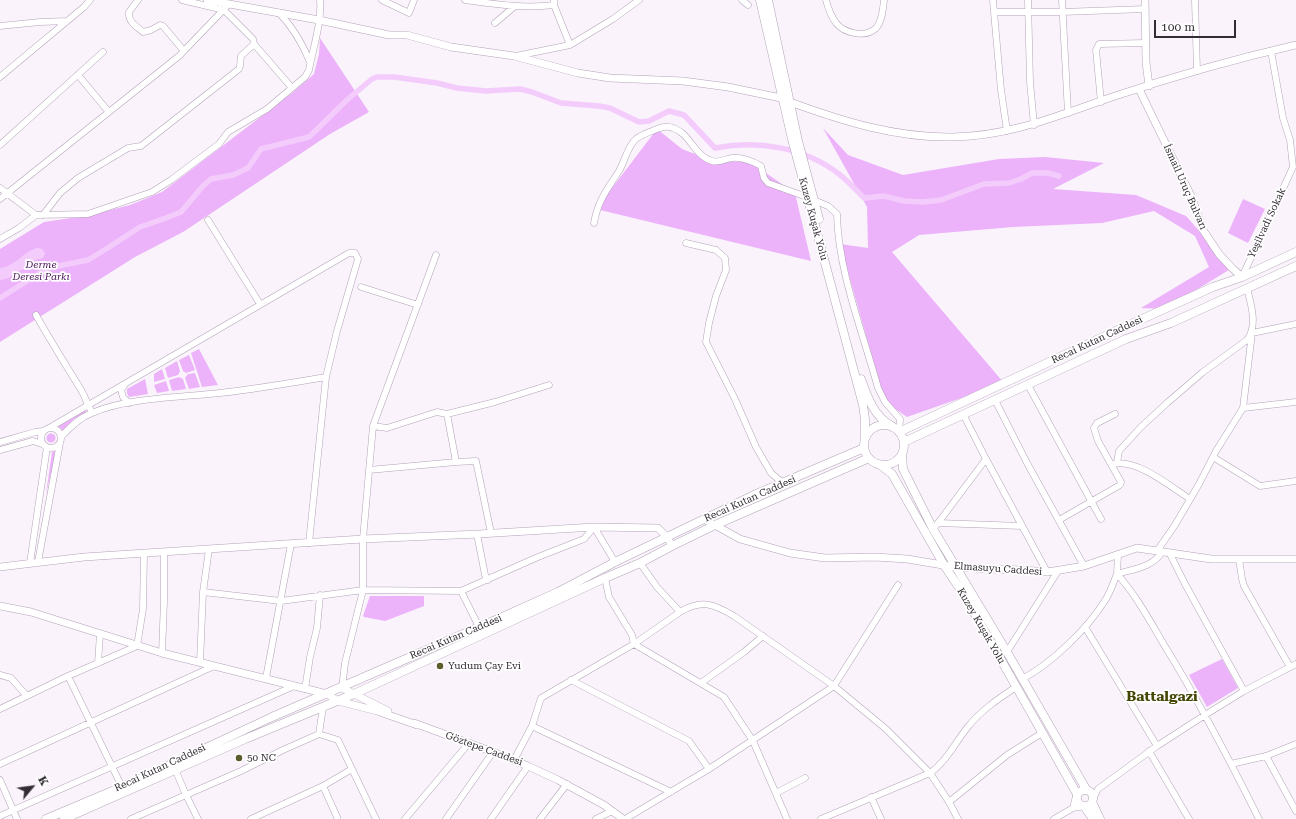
<!DOCTYPE html>
<meta charset="utf-8">
<style>
body{margin:0}
#map{position:relative;width:1296px;height:819px;overflow:hidden;background:#faf3fc;font-family:"Roboto Serif",serif}
canvas{display:block}
.north{position:absolute;left:12px;top:767px;width:40px;height:40px;-webkit-text-stroke:3px #fff;paint-order:stroke;rotate:61deg;font-size:11px;font-weight:700;line-height:16px;text-align:center;color:#332c34}
.north::after{content:'';display:block;margin:auto;width:14px;height:18px;background:#332c34;clip-path:polygon(50% 0,100% 100%,50% 72%,0 100%)}
.scale{position:absolute;left:1154px;top:20px;width:82px;height:18px;box-sizing:border-box;border:2px solid #332c34;border-top:0;padding-left:5px;font-size:12px;line-height:14px;white-space:nowrap;color:#332c34;-webkit-text-stroke:3px #fff;paint-order:stroke}
</style>
<div id="map">
<canvas width="1296" height="819"></canvas>
<div class="north">K</div>
<div class="scale">100 m</div>
</div>
<script>
const context = document.querySelector('canvas').getContext('2d');
context.lineJoin = 'round';
function fillPath(path, color) {
  context.fillStyle = color;
  context.fill(path, 'evenodd');
}
function strokePath(path, color, width, dash) {
  context.strokeStyle = color;
  context.lineWidth = width;
  context.lineCap = dash ? 'butt' : 'round';
  context.setLineDash(dash || []);
  context.stroke(path);
}
function label(font, color, halo, rows, align = 'center') {
  context.font = font + ' "Roboto Serif",serif';
  context.lineWidth = 3.5;
  context.setLineDash([]);
  context.textBaseline = 'middle';
  context.strokeStyle = halo;
  context.fillStyle = color;
  for (const [text, x, y, turn = 0] of rows) {
    context.save();
    context.translate(x, y);
    context.rotate((+turn || 0) * Math.PI / 180);
    context.textAlign = isNaN(turn) ? turn : align;
    if (halo) context.strokeText(text, 0, 0);
    context.fillText(text, 0, 0);
    context.restore();
  }
}
const green = new Path2D(`
 M320,38L369,112L330,134L183,232L135,257L0,342V249L44,222L91,215L130,205L162,192L292,93L314,74L319,54Z
 M823,128L848,155L903,175L999,159L1045,157L1104,163L1053,189L1136,195L1186,216L1232,268L1165,309L1141,308L1209,267L1195,236L1154,211L1102,223L1013,227L919,235L892,252L1004,383L907,417L885,402L840,244L868,248L867,207Z
 M657,129L682,149L713,161L754,162L763,171L795,193L811,261L596,209Z
 M1243,199L1265,209L1248,243L1228,233Z
 M199,349L218,385L202,387L191,353Z
 M189,355L195,370L186,373L183,371L179,360Z
 M177,361L180,371L178,375L168,378L165,368Z
 M162,369L165,379L154,382V374Z
 M195,373L200,387L189,389L185,378L188,374Z
 M179,377L183,379L186,389L172,391L169,380Z
 M145,379L148,394L129,397L127,393V389Z
 M166,381L169,391L157,393L154,385Z
 M85,410L86,412L74,419L63,431L58,426Z
 M46.5 438a4.5 4.5 0 1 1 9 0a4.5 4.5 0 1 1-9 0Z
 M56,451L46,494L52,452Z
 M370,596H424V606L385,621L364,617L363,616Z
 M1222,659L1238,688L1207,707L1189,675Z`);
const water = new Path2D(`
 M37,248C42,248 44,250 45,254L43,258L35,260C28,270 27,267 17,272C8,277 12,278 0,280V268C17,266 22,252 37,248Z`);
const canal = new Path2D(`
 M0,298L48,268L88,260L106,249L140,227L166,218L181,212L203,186L211,179L233,175L248,168L261,149L309,137L348,99L372,79L377,77H394L437,83L457,88L486,91L520,89L532,92L561,103L599,106L610,108L639,122L649,121L669,111L684,115L715,148C758,140 804,147 839,174C848,181 856,190 864,198L884,196L904,201L923,202L941,200L984,184L1009,183L1021,179L1032,173H1048L1059,176`);
const minor = new Path2D(`
 M138,0L129,12C128,22 136,26 143,32L151,30L160,25L163,26L184,51
 M182,0L224,10L253,39L254,44
 M382,0L409,13L414,0
 M465,0C494,4 524,9 554,5
 M554,0V5L570,45
 M742,0L748,5
 M826,0C828,8 831,16 836,23C844,33 864,38 875,29C882,23 883,9 884,0
 M993,0L994,12
 M1028,0L1030,82L1034,125
 M1062,0L1068,113
 M1195,0L1197,71
 M279,13C293,27 302,43 310,62
 M495,23L515,6
 M0,26L40,22L67,21
 M516,56L570,45L613,19L639,0
 M78,75L108,111
 M0,77L84,7L90,0
 M1101,102L1096,50L1099,44L1145,43
 M1007,131L1001,90L994,12H1062L1145,9
 M0,145L103,52
 M0,188L36,215
 M0,199L179,56L229,4
 M816,201L828,206L837,214C838,271 863,333 878,388L885,402L900,419L899,432
 M43,215L60,193L78,178L128,148L141,146L239,69L240,66L241,56L254,44L292,88
 M208,220L260,304
 M594,223C598,200 607,190 619,171C625,161 627,147 636,139C641,135 647,133 652,131C659,128 666,125 673,128C690,133 694,156 712,161C719,163 725,159 732,158C743,157 752,161 761,166L764,178L768,183L804,196
 M0,239L19,228L36,215L88,214L152,192L171,180L219,144L228,132L267,109L305,77L309,70C313,48 322,22 320,0
 M686,243L716,250L725,258L726,270L716,296L709,323L706,342L735,399L756,447L771,473L784,484
 M1242,277L1293,167L1290,140L1283,118L1271,51
 M361,287L418,305
 M36,315C50,340 65,364 80,388C85,396 87,404 92,412
 M125,384L121,390L123,397L129,403
 M1028,385L1101,519
 M995,400L1027,463L1084,566
 M1243,408L1296,402
 M447,414L456,462L476,461L491,533
 M963,414L986,459L1047,572
 M373,426L387,428L437,412L447,414L495,402L549,385
 M41 438a10 10 0 1 1 20 0a10 10 0 1 1-20 0Z
 M49,428L349,253H355L358,259L337,331L326,377L309,543
 M61,437C70,427 79,418 92,413C126,398 182,397 220,393C256,389 291,383 326,377
 M0,442L35,432L43,431
 M0,450L33,441L42,444
 M1213,457L1260,486L1296,481
 M1117,463L1119,451L1141,427L1167,403L1203,372L1247,340C1258,326 1251,304 1247,288
 M1114,464C1136,458 1171,487 1190,499
 M369,470L456,462
 M1059,520L1120,485L1121,482L1098,441L1094,428L1097,423L1115,414
 M938,523L1022,526
 M933,529L938,523L986,459
 M477,534L485,575L488,580
 M1157,551L1175,525L1199,484L1216,451L1243,408L1252,333L1296,324
 M1170,554L1185,584L1244,691
 M1118,555L1117,574C1137,596 1151,623 1166,648C1200,703 1230,761 1259,819
 M1239,559L1242,579L1244,586L1290,667
 M38,562L60,443
 M30,563L47,447
 M605,578L609,597L632,635L634,644L680,612L657,587L640,563
 M461,591L479,627
 M203,592L281,601L363,590L461,591L538,557L584,539L594,527L615,562
 M680,612C702,599 714,604 734,616L834,686L886,729L930,773L949,802L1007,755L1042,733
 M1085,627L1157,746
 M1007,652L1058,571
 M162,653L164,601V553
 M200,662L203,592L209,549
 M98,663L100,634
 M0,675L11,678L27,696
 M68,676L122,787
 M266,678L291,544
 M1022,679C1051,664 1087,629 1104,602C1110,594 1113,583 1117,574C1134,569 1153,567 1162,552
 M571,680L689,741L709,769
 M701,683L744,652L763,636
 M342,688L345,663L363,590V539L373,426L436,255
 M305,689L310,657L317,628L320,595
 M0,709L68,676L137,646L143,609L144,553
 M532,726L671,792
 M319,734L323,707
 M1149,751L1189,819
 M1266,756L1296,811
 M514,760L532,726L541,698L634,644L724,697L753,741L787,819
 M0,764L214,666
 M1231,764L1266,756L1296,744
 M175,769L186,795L198,819
 M352,769L376,819
 M0,780L17,819
 M323,786L337,817
 M776,793L805,778
 M871,797L881,819
 M1093,799L1098,789L1157,746L1205,715L1244,691L1296,664
 M949,802L958,819
 M1073,808L1076,796
 M0,816L294,686
 M131,819L241,771L283,750L319,734L338,740L352,769L323,786L251,819
 M405,819L469,743
 M446,819L493,752
 M491,819L528,766
 M540,819L567,784
 M596,819L612,811
 M625,819L709,769L834,686L898,585
 M821,819L930,773C946,762 955,743 967,728C980,711 998,699 1016,687
 M1054,819L1073,808L1084,806`);
const tertiary = new Path2D(`
 M207,0L319,20L389,35H407L451,47L514,56L578,73L610,78L683,81L728,87L781,98
 M1145,0L1146,62L1149,86
 M1139,89L1192,198L1203,230L1219,254L1232,268L1242,277
 M790,102C842,121 896,138 952,137C1008,137 1060,115 1112,97C1172,77 1235,59 1296,45
 M704,519L740,539L790,553L825,558L875,557L907,559L955,567L989,569L1023,570L1047,572L1060,570L1084,566L1137,548L1211,559H1296
 M0,567L84,557L363,539L479,534L594,527L658,528L667,537L672,546
 M0,606L31,612L162,653L327,694L338,701L377,711L417,725
 M342,688L388,711
 M414,723L493,752L528,766L558,780L604,805L623,819`);
const secondary = new Path2D(`
 M760,0L792,139L863,405L865,419V437
 M768,0L798,141L819,219
 M861,379C867,396 874,417 892,426
 M864 445a20 20 0 1 1 40 0a20 20 0 1 1-40 0Z
 M899,432L1120,329L1213,287L1242,277L1296,252
 M904,442L1126,339L1171,323L1296,266
 M902,454L903,469L933,529L1007,652L1086,789
 M879,464L892,474L944,565L966,598L1077,794
 M1077 798a8 8 0 1 1 16 0a8 8 0 1 1-16 0Z
 M1092,802L1100,819
 M1084,806L1093,819
 M46,819L122,787L272,717L498,619L558,592L615,562L754,495L864,448
 M64,819L245,739L354,694L605,578L640,563L672,546L715,525L869,458`);
const markers = [
 [440,666,4,"#5c5d2a"],
 [239,758,4,"#5c5d2a"]
];
const streetNames = [
 ["İsmail Uruç Bulvarı",1185,187,66],
 ["Kuzey Kuşak Yolu",813,219,75],
 ["Yeşilvadi Sokak",1267,223,-65],
 ["Recai Kutan Caddesi",1097,340,-25],
 ["Recai Kutan Caddesi",750,499,-24],
 ["Elmasuyu Caddesi",998,569,4],
 ["Kuzey Kuşak Yolu",981,626,60],
 ["Recai Kutan Caddesi",456,637,-23],
 ["Göztepe Caddesi",484,749,20],
 ["Recai Kutan Caddesi",160,768,-25]
];
const parkNames = [
 ["Derme",41,265],
 ["Deresi Parkı",41,277]
];
const poiNames = [
 ["Yudum Çay Evi",448,666],
 ["50 NC",247,758]
];
const districtNames = [
 ["Battalgazi",1162,697]
];
fillPath(green, '#ecb2fa');
fillPath(water, '#f3ccfc');
strokePath(canal, '#f3ccfc', 5.5);
strokePath(minor, '#b3a2b7', 7);
strokePath(tertiary, '#b3a2b7', 8);
strokePath(secondary, '#b3a2b7', 9);
strokePath(minor, '#fff', 6);
strokePath(tertiary, '#fff', 7);
strokePath(secondary, '#fff', 8);
for (const [x, y, r, color] of markers) {
  const dot = new Path2D();
  dot.arc(x, y, r, 0, 2 * Math.PI);
  context.fillStyle = color;
  context.fill(dot);
  strokePath(dot, '#fff', 1.5);
}
label('10px', '#332c34', '#fff', streetNames);
label('italic 10px', '#491056', '#fff', parkNames);
label('10px', '#332c34', '#fff', poiNames, 'left');
label('bold 14px', '#464605', '#fff', districtNames);
</script>
